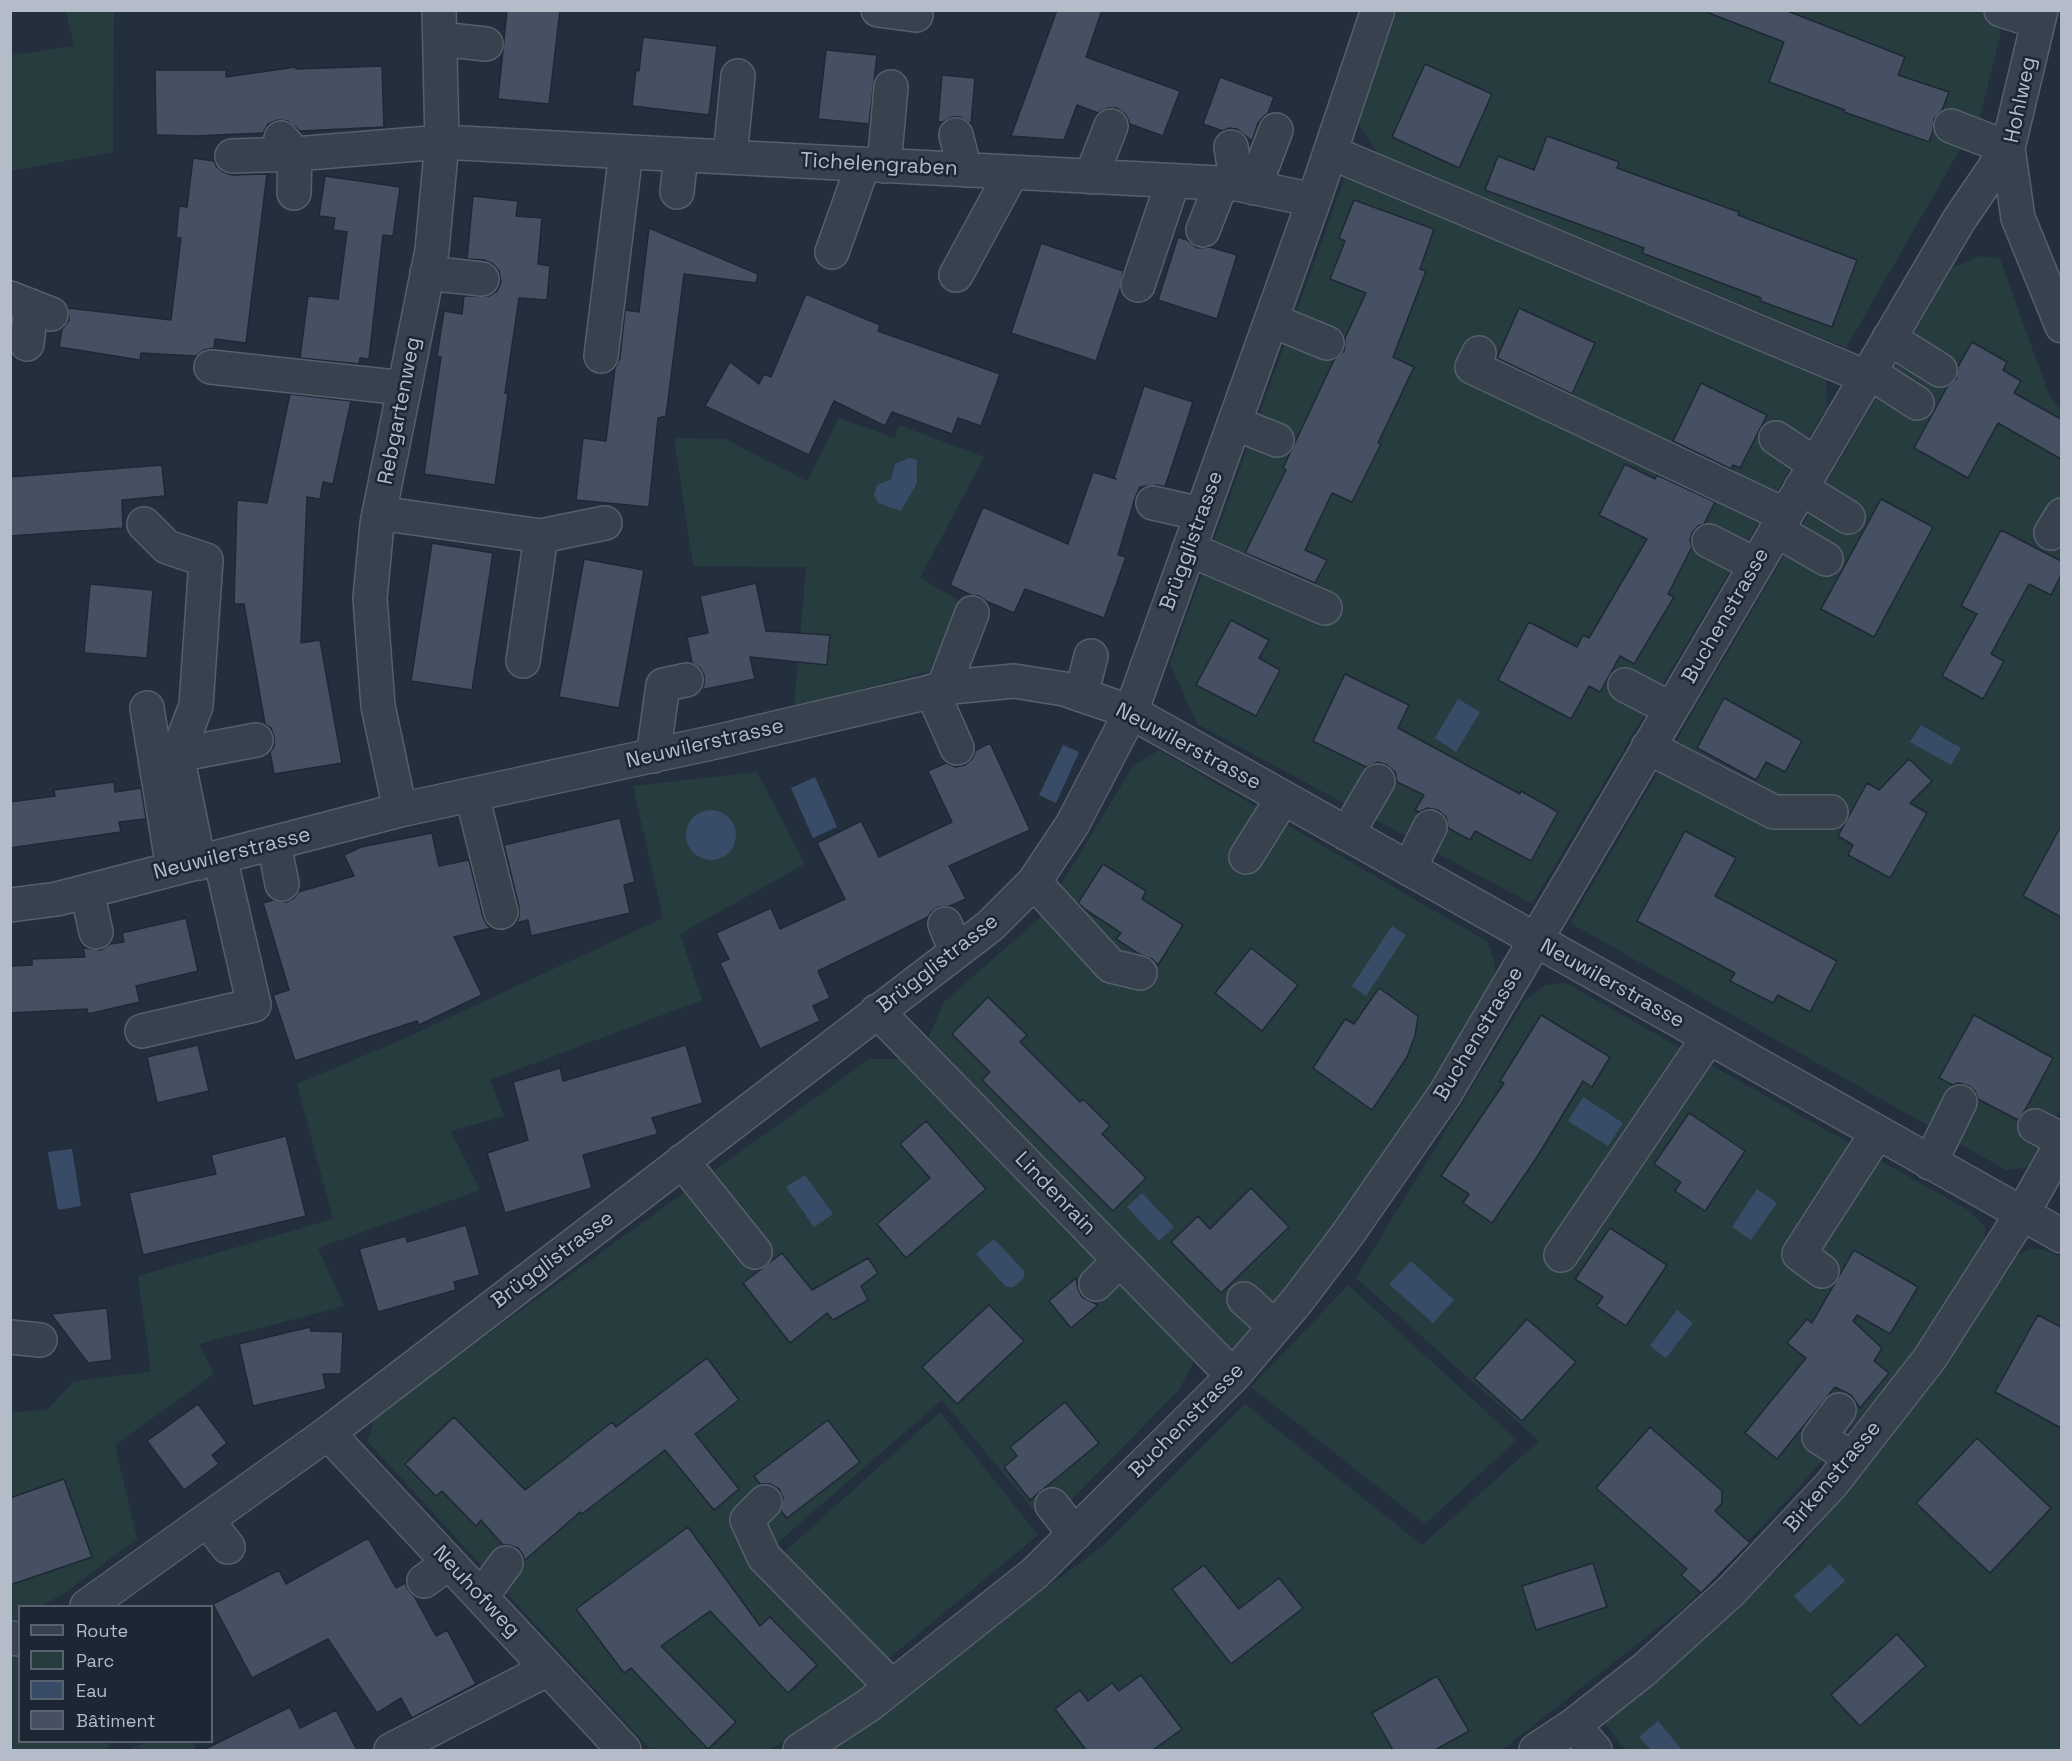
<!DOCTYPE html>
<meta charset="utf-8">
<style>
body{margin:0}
#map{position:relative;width:2072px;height:1761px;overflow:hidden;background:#242f3e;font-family:"Space Grotesk",sans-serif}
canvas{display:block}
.frame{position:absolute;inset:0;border:12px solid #b4bcc9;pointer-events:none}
.legend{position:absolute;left:18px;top:1605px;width:195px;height:138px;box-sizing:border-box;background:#1d2633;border:2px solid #59626f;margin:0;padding:8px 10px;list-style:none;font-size:18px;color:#b4bcc9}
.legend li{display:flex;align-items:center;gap:12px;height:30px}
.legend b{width:30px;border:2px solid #59626f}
</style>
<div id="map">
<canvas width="2072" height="1761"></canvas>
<div class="frame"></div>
<ul class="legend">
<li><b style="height:8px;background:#38414e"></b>Route</li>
<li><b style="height:16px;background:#263c3f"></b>Parc</li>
<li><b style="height:16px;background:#394c67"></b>Eau</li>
<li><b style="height:16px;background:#455162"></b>Bâtiment</li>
</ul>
</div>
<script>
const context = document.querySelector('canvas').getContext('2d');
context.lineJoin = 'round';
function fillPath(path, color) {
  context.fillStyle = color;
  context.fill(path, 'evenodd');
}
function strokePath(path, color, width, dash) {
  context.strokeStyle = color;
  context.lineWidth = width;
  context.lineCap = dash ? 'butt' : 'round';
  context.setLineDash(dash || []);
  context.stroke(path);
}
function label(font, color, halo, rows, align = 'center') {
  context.font = font + ' "Space Grotesk",sans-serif';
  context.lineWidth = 5;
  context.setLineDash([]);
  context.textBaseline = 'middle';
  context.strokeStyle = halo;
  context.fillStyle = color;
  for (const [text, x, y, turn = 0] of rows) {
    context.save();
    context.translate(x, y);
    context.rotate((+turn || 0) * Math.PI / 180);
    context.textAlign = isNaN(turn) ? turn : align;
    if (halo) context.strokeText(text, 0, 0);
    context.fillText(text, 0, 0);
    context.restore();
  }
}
const green = new Path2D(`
 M66,11H114L113,152L11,171V55L74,46Z
 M1398,11H2006L1981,113L1846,348L1379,154L1357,122Z
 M1345,177L1826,377L1827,407L1532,904L1197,724L1170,663Z
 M1980,256L2000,259L2048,392L2062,413V1106L2038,1151L2026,1168L2006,1170L1570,923L1952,268Z
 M839,418L895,438L899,425L984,457L920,578L959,601L930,671L794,707L806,567L693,566L674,438L725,439L807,481Z
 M1159,750L1488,942L1495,965L1493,987L1369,1186L1234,1360L928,1039L944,1002L1042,916L1133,766Z
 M757,772L805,864L680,934L702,1000L490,1080L504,1116L451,1131L480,1190L318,1248L344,1306L199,1344L214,1374L115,1445L137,1539L66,1592L41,1606H20L19,1619L11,1622V1412L47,1410L74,1381L151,1372L138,1276L333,1219L297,1084L401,1040L663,918L633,786Z
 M1566,983L1968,1210L1985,1227L1984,1250L1930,1336L1801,1485L1686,1606L1502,1750H825L1104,1545L1245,1404L1422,1545L1539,1441L1356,1278L1525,1000L1545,985Z
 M869,1059H905L1195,1359L1179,1390L1046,1525L942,1400L753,1564L872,1685L770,1750H651L367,1441L376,1415Z
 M2031,1248L2051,1252L2061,1258V1750H1626L1604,1723L1799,1550L1922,1396L2014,1257Z
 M1348,1285L1517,1440L1425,1524L1251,1387Z
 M940,1412L1038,1535L887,1660L781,1555Z
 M19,1649L20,1742H106L110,1750H11L10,1651Z
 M148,1742H193L197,1750H127Z`);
const water = new Path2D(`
 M909,458L917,460V483L901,511L878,503L874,495L877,485L891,479L895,464Z
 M1458,699L1480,712L1456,752L1435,738Z
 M1921,725L1961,748L1951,765L1910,742Z
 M1063,745L1079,752L1056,803L1039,795Z
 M815,777L837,827L813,838L791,788Z
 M686 835a25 25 0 1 1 50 0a25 25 0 1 1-50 0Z
 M1392,926L1406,935L1366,996L1352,986Z
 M1583,1097L1623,1123L1608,1146L1568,1121Z
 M72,1149L81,1206L58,1210L48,1152Z
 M805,1175L833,1214L814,1227L786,1187Z
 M1757,1189L1777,1203L1751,1240L1732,1227Z
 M1142,1193L1174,1227L1159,1241L1127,1207Z
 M994,1239L1024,1271V1278L1013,1287H1006L976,1254Z
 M1411,1261L1454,1300L1433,1323L1389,1284Z
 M1677,1310L1693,1323L1666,1358L1650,1346Z
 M1830,1564L1845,1581L1810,1613L1794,1596Z
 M1658,1721L1682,1750H1651L1639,1737Z`);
const building = new Path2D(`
 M507,10H560L549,104L498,99Z
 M1057,10H1102L1086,57L1180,91L1163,136L1130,124L1126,115L1117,108H1108L1098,113L1077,105L1064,140L1011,136Z
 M1710,10H1785L1905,57L1898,75L1949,92L1942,110L1934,119L1933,131L1929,142L1844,112L1845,110L1769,82L1784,42L1709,13Z
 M643,37L717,46L709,115L632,106L636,70L639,71Z
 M826,50L877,55L869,124L818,119Z
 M1425,64L1492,94L1459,168L1392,137Z
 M382,66L384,127L300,131L288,121L278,120L268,124L263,133L195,136L156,135L155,70H226V77L296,67V69Z
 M942,75L975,78L971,124L960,117H952L943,122H938Z
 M1220,77L1274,97L1268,113L1264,116L1258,123L1252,141L1237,129L1229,128L1223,131L1203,124Z
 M1547,136L1619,162L1617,168L1739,212L1738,215L1857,260L1832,327L1760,301L1761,298L1642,253L1644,248L1485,190L1498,156L1534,170Z
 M193,158L214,161L216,166L223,172L232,175L267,174L246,343L215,339L214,348L204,350L196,356L141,353L140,360L59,347L62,329L69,320L68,308L171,320L181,238H176L179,206L187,207Z
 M325,176L400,187L393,236L383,235L369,359L360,358L359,364L300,358L308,296L338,299L347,232L333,230L335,218L319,216Z
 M473,196L518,201L516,216L542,218L538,264L550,266L547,300L519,298L505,393L508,394L495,485L424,474L441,357H437L444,311L462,314L464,296H489L497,291L501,282L499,271L493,264L484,260L467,259Z
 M1354,200L1434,229L1420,269L1426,271L1393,357L1414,367L1378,443L1381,444L1352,502L1332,493L1305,550L1327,560L1315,583L1245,553L1286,470L1283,468L1334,360L1344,351L1345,338L1366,293L1330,279L1345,241L1339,238Z
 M649,228L758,274L756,283L684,274L666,416L658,418L649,507L576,500L583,438L606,441L615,368L620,358L625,310L639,312Z
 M1178,237L1187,240L1197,248L1210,247L1237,255L1217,319L1158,300Z
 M1041,243L1123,271L1120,290L1096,361L1011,333Z
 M806,294L880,325L878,331L1000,374L981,426L958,418L952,434L892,412L885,426L834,401L809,455L705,406L730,362L759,384L764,374L771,377Z
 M1519,308L1595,343L1572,394L1497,358Z
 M1972,342L2007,362L2003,370L2021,381L2014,393L2061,419V459L1998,423L1968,478L1914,448L1947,387L1956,379L1958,367Z
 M1701,383L1767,415L1740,468L1733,465L1731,469L1673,441Z
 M1144,386L1193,402L1165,487L1157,485L1140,487L1135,498L1118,555L1126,557L1104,618L1025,589L1014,613L986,601L979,596L971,595L950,585L983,507L1068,544L1093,472L1116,479L1114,478Z
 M290,394L351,401L333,484L323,482L320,499L307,497L301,643L320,640L342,763L274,774L270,752L274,746V737L271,728L265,724L244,604H234L237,500L267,503Z
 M1625,464L1655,479L1657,475L1715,502L1704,524L1698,526L1692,533L1690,541L1692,547L1668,594L1674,597L1634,664L1620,656L1600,692L1589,686L1571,719L1498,680L1529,622L1577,647L1583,635L1589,638L1647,539L1599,515Z
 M162,465L165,496L122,500L123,528L10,536V477Z
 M1881,499L1933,527L1874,637L1821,609Z
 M2001,530L2061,561V575L2051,595L2029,584L1991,654L2004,661L1983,699L1942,676L1977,614L1961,606Z
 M432,543L493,553L472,690L411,681Z
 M584,559L644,570L619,708L559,697Z
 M756,583L766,631L830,635L827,665L750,657L755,679L701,690L704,685V675L700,668L692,663L687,637L708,633L700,596Z
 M90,584L153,590L147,658L84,653Z
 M1231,620L1269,640L1259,658L1280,670L1256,716L1196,685Z
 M1345,674L1409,705L1398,728L1520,794L1521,791L1558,812L1531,861L1475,831L1470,840L1448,828L1446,817L1438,810L1428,808L1419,812L1415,810L1424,795L1397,782L1395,772L1387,765L1378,762L1366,767L1313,741Z
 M1724,698L1802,741L1785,772L1766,762L1756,780L1697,748Z
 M990,743L1030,830L949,866L966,899L950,906L938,907L931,912L928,917L818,971L830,998L813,1006L820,1021L760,1049L720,963L729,959L716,933L771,908L780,929L845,899L817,843L861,821L879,857L952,822L928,771L946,763L956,767L965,765L972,759L976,750Z
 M1909,759L1932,781L1910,803L1927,813L1890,878L1848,855L1853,845L1838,836L1867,783L1879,790Z
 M114,782L115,792L141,788L146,819L119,822L121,832L10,848V802L55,796L54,790Z
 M620,818L635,882L624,885L630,913L531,936L528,920L516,923L519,917V907L504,845Z
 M2061,826V917L2023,896Z
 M1685,831L1736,858L1715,896L1837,961L1810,1012L1778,995L1773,1003L1730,981L1735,973L1637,921Z
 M432,833L439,866L469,860L483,917L487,925L492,928L454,937L482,995L419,1025L417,1021L295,1061L273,995L289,990L263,903L273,900L286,902L294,898L298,892L354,876L344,855L361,847Z
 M1103,864L1146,891L1142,899L1183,925L1158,965L1152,959L1139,954L1116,939L1121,933L1086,910L1078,903Z
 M186,918L198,971L136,986L140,1002L88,1014L87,1009L10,1013V966L32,965V959L85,957L83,948L101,950L110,944L124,942L122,933Z
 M1251,948L1298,985L1262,1031L1215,993Z
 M1379,988L1418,1016L1415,1036L1407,1057L1372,1110L1313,1068L1345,1019L1354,1024Z
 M988,997L1027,1035L1020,1042L1080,1102L1083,1099L1110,1126L1102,1134L1146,1178L1113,1211L982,1080L990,1072L952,1034Z
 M1541,1015L1610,1057L1592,1087L1583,1081L1537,1157L1492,1223L1463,1203L1469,1194L1441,1176L1504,1083L1500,1081Z
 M1974,1015L2053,1058L2025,1110L2018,1120L1978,1099L1975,1091L1969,1086L1959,1083L1953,1085L1939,1078Z
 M198,1045L209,1091L157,1103L147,1057Z
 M686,1045L703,1103L652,1118L658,1134L583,1155L592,1188L505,1213L487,1153L528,1140L513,1082L560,1068L563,1081Z
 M1689,1113L1745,1151L1705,1211L1675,1191L1681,1182L1654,1164Z
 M926,1121L986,1189L906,1258L877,1224L930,1178L900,1144Z
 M286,1136L306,1216L143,1255L129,1193L216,1174L211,1155Z
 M1251,1188L1289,1227L1221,1293L1171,1242L1198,1216L1210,1229Z
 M466,1225L480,1275L454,1282L456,1290L378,1312L359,1249L406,1236L407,1242Z
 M1610,1228L1667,1265L1626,1326L1596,1306L1603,1297L1575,1279Z
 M1854,1250L1918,1287L1890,1334L1857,1315L1853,1321L1882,1348L1874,1361L1889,1373L1860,1408L1851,1395L1835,1387L1777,1459L1745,1433L1806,1358L1787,1343L1807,1319L1812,1323Z
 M782,1253L812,1290L868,1258L878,1273L861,1286L868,1300L833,1320L827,1313L790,1343L743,1283Z
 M1076,1278L1078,1289L1082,1297L1098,1305L1071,1328L1049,1301Z
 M989,1305L1024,1341L957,1404L922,1367Z
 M107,1308L112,1360L88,1363L51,1314Z
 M2038,1315L2061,1327V1428L1995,1392Z
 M1527,1319L1576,1362L1522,1421L1474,1378Z
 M310,1327L311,1331L343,1332L341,1374H323L326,1389L253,1406L239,1344Z
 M707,1358L739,1400L695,1434L739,1489L714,1510L665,1450L582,1514L580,1512L524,1561L523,1555L518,1548L509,1545H503L481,1520L476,1526L442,1491L436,1496L405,1464L454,1417L525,1490L612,1422L616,1427Z
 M1065,1402L1099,1443L1030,1500L1004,1467L1017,1456L1010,1447Z
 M198,1404L227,1443L212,1455L219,1464L184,1490L147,1441Z
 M828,1420L860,1462L787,1518L781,1511L783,1498L779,1489L770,1484H760L754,1476Z
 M1650,1427L1722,1491V1503L1715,1511L1750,1543L1701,1593L1681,1575L1687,1569L1596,1488Z
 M1977,1438L2051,1508L1990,1573L1916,1503Z
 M64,1479L92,1557L10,1585V1498Z
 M688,1527L760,1626L770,1617L817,1665L788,1693L710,1611L661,1646L736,1722L708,1749L631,1668L624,1673L576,1609Z
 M368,1538L396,1588L405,1583L409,1591L414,1596L436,1636L447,1630L476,1684L412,1718L401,1698L377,1713L328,1639L252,1678L213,1604L279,1570L286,1584Z
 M1593,1563L1607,1607L1536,1630L1522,1586Z
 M1204,1565L1239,1609L1279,1578L1303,1608L1231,1664L1172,1589Z
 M1897,1634L1926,1666L1860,1726L1831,1695Z
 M1141,1675L1182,1729L1153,1750H1086L1055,1709L1080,1690L1088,1701L1112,1683L1119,1691Z
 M1437,1676L1469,1731L1435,1750H1393L1372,1713Z
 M290,1707L300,1728L336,1710L357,1750H203Z`);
const minor = new Path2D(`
 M878,10L916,15
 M2001,10L2038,22
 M2041,10L2008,148L2018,218L2062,326
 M440,39L486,44
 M956,135L965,170
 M281,138L295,154L294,193
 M1231,147L1237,184
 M1330,152L1866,377
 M232,156L295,154L442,142L1237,184L1314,200
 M730,157L738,76
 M884,166L891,87
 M1091,177L1111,126
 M1254,188L1276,130
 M677,192L681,155
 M1203,230L1221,184
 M832,252L863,165
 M427,273L482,279
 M956,275L1012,172
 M1138,285L1173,181
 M10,298L51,314
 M1271,320L1327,343
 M1889,338L1940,370
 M27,344L31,306
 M1479,353L1472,367L1785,515
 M601,356L626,152
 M211,367L404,388
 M1869,372L1917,403
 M1234,423L1277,440
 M1776,438L1815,464
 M1801,488L1848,517
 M1153,503L1201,514
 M379,513L541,536L523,661
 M144,524L167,547L206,560L196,706L177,755L199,863
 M1776,530L1826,559
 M2051,533L2062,515
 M541,536L605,523
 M1709,541L1756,565
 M1189,549L1325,608
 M1625,685L1671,709
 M943,689L972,613
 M932,691L957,748
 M1081,695L1091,656
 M147,708L173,869
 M1648,747L1774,812H1831
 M177,755L256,740
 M653,756L663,685L686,680
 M472,795L501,912
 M400,810L378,706L370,598L377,524L432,250L442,142L439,10
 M1347,834L1378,781
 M274,843L282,884
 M1246,857L1283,798
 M1409,869L1430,827
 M1034,882L1111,966L1140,973
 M87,891L96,932
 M10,905L57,899L400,810L720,741L951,687L1014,681L1064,689L1131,712L2062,1236
 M945,924L956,952
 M877,1011L1233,1376
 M142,1031L254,1005L220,857
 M2035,1126L2062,1140
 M682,1161L755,1252
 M1930,1163L1960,1102
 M1561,1255L1708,1038
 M1822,1271L1799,1254L1877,1133
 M1096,1284L1120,1260
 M1244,1299L1275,1327
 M10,1337L40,1340
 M1839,1410L1819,1437L1851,1458
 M328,1433L624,1750
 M765,1502L747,1520L764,1557L892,1687
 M1052,1505L1075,1534
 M207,1520L228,1547
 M424,1581L449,1563
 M481,1597L506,1563
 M87,1606L328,1433L990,926L1034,882L1072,825L1131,712L1314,200L1378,10
 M10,1638L20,1639
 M1574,1725L1595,1750
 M391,1750L548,1669
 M800,1750L869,1705L1035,1573L1233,1376L1297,1301L1347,1235L1445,1094L1959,220L2008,148L1951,126
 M1536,1750L1574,1725L1645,1669L1730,1592L1831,1485L1930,1358L2022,1214L2062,1143`);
const streetNames = [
 ["Hohlweg",2021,100,-78],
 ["Tichelengraben",879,165,3],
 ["Rebgartenweg",400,411,-79],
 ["Brügglistrasse",1192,541,-70],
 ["Buchenstrasse",1726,616,-60],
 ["Neuwilerstrasse",705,744,-13],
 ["Neuwilerstrasse",1188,747,28],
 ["Neuwilerstrasse",232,854,-14],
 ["Brügglistrasse",938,964,-38],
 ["Neuwilerstrasse",1612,984,29],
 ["Buchenstrasse",1479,1034,-59],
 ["Lindenrain",1055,1194,46],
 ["Brügglistrasse",553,1260,-37],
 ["Buchenstrasse",1187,1421,-45],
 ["Birkenstrasse",1833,1477,-50],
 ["Neuhofweg",476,1592,47]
];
fillPath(green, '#263c3f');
fillPath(water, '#394c67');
fillPath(building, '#455162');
strokePath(building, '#1f2835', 1.5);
strokePath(minor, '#565f6c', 36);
strokePath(minor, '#38414e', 33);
label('21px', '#b4bcc9', '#1d2633', streetNames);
</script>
